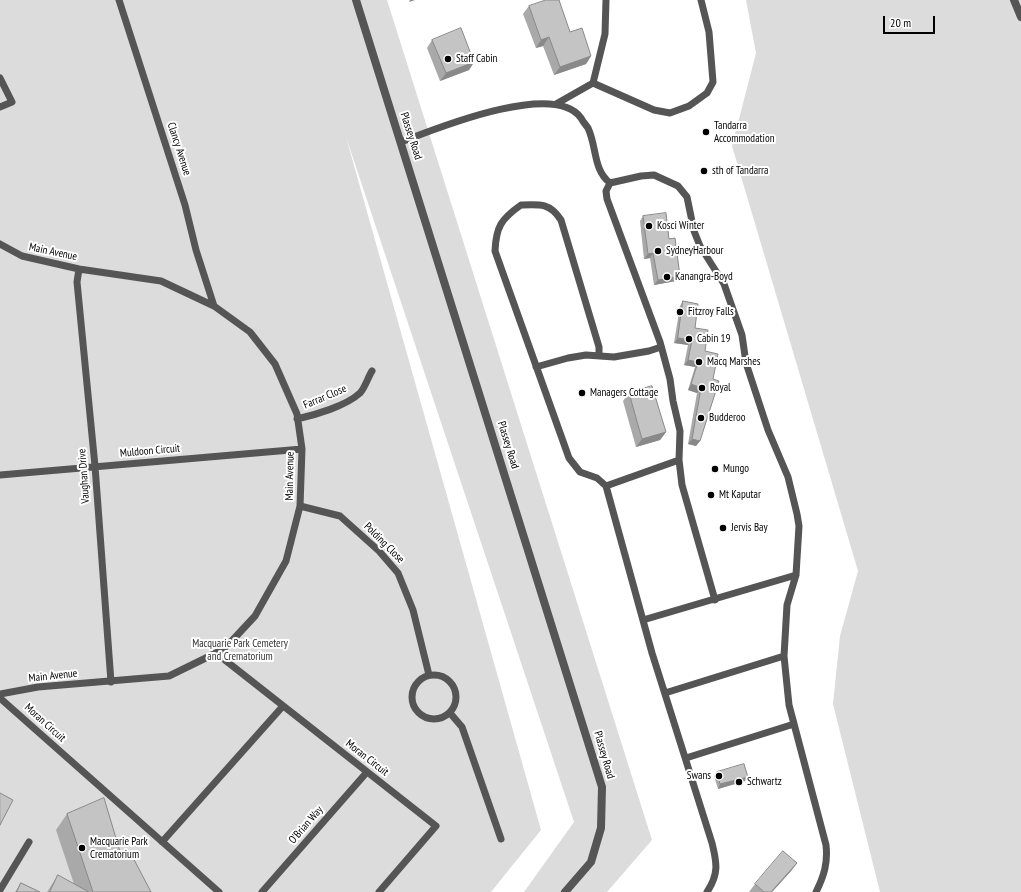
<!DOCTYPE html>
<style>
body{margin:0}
#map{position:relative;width:1021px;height:892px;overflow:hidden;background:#fff;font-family:"PT Sans Narrow",sans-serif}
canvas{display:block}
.scale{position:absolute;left:883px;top:16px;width:52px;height:18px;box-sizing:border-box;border:2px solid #000;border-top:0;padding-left:5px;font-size:12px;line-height:14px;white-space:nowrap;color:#000;-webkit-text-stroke:3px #fff;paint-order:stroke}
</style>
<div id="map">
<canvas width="1021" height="892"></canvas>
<div class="scale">20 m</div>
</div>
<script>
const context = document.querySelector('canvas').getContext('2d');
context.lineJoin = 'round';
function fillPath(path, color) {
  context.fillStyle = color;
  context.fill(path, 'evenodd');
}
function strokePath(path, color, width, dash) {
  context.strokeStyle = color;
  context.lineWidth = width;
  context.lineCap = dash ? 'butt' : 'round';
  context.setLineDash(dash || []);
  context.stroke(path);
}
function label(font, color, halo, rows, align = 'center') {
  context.font = font + ' "PT Sans Narrow",sans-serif';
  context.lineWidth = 4;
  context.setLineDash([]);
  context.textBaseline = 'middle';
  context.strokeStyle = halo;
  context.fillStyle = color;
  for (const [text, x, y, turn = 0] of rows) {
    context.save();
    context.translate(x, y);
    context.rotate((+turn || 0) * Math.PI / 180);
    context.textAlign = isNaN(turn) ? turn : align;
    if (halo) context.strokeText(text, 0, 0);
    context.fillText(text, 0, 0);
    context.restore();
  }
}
const green = new Path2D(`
 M0,0H387L652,840L607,892H524L574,822L346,137L541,830L491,892H0Z
 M746,0H1021V892H880L833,704L840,636L858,571L732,146L756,53Z`);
const lane = new Path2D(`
 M119,0L185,205L196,250L214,306
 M0,78L12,102L0,107
 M593,83L654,110L670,113L689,106L707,93L713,82L709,32L701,0
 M556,104L593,83L605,34L606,0
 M401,142C435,129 554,80 581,118C583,122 586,125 588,128C597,147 593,170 610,183L641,176L654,175L678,186L687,197L694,231L700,246L724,284L742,335L746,363L768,430L788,477L797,514L799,526L796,575L787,605L784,656L789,705L826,845C828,863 824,876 816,892
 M610,183L606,191L607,199L660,342L670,379L673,401L680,431L679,460L682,485L715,600
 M0,244L22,256L79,269L161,281L214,306L250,332L275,364L297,414L302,449L300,506L286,561L255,616L228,645L216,653L169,676L38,687L0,694
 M79,269L77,282L95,466L111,682
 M599,356V347L561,220C550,203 540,204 521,205C501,219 496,227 495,251L569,458L580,472L597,478L606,486L652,653L712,843C717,863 719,874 707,892
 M536,367L568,358L586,355L614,357L649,351L661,347
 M297,419C315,415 346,406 360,393C365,388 368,377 372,371
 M0,475L302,449
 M606,486L679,460
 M300,506L340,516L379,551L398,573L413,610L429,675
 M643,620L796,575
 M216,653L436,826L379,892
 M412 697a22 22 0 1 1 44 0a22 22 0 1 1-44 0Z
 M665,693L784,656
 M0,698L219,892
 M450,713L462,727L501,839
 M686,758L794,724
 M162,842L283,706
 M0,890L29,842
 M262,892L367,772`);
const street = new Path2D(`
 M356,0L602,787L601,828L591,862L565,892
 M1014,0L1021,17`);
const wall = new Path2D(`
 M529,6L570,32L591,56L586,64L554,75L543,46L536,48L523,14Z
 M432,40L474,62L469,70L440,81L427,48Z
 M643,216L669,239L676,281L654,285L650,258L644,259L640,221Z
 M683,301L705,351L700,441L696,446L688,444L697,393L688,390L695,367L684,365L688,345L674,343L680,306Z
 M629,393L666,432L660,440L636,447L623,401Z
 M717,772L745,781L718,789L714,776Z
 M67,814L121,855L151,892H47L58,875L74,884L56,830Z
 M797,863L791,871L772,892H749L755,884Z
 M21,883L40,892H15Z`);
const shadedWall = new Path2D(`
 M410,0H415L409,2Z
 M549,37L543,46L536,48L541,40Z
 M591,56L586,64L554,75L560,67Z
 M474,62L469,70L440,81L446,73Z
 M653,253L650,258L644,259L648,254Z
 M680,276L676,281L654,285L658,280Z
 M678,338L692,340L688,345L674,343Z
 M688,360L698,362L695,367L684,365Z
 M691,384L701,388L697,393L688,390Z
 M666,432L660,440L636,447L642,439Z
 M692,439L700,441L696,446L688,444Z
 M748,777L745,781L718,789L720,784Z
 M797,863L791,871L772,892H771Z`);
const building = new Path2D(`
 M546,0H559L570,32L582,28L591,56L560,67L549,37L541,40L529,6Z
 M461,28L474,62L446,73L432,40Z
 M666,213L669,239L675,238L680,276L658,280L653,253L648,254L643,216Z
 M683,301L698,304L695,328L708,330L705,351L718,354L713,379L719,381L700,441L692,439L701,388L691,384L698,362L688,360L692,340L678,338Z
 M652,386L666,432L642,439L629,393Z
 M744,764L748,777L720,784L717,772Z
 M0,793L13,800L0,825Z
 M104,798L121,855L129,850L151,892H93L67,814Z
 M783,851L797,863L771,892H764L755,884Z
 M58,875L89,892H50Z
 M21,883L40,892H17Z`);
const markers = [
 [448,59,4,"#000"],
 [706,132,4,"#000"],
 [704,171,4,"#000"],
 [649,226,4,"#000"],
 [658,251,4,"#000"],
 [667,277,4,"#000"],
 [680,312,4,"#000"],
 [689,339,4,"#000"],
 [699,362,4,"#000"],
 [702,388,4,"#000"],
 [582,393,4,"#000"],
 [701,418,4,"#000"],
 [715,469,4,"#000"],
 [711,495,4,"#000"],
 [723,528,4,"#000"],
 [719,776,4,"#000"],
 [739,782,4,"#000"],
 [82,848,4,"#000"]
];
const poiNames = [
 ["Staff Cabin",456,59],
 ["Tandarra",714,126],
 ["Accommodation",714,139],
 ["sth of Tandarra",712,171],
 ["Kosci Winter",657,226],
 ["SydneyHarbour",666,251],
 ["Kanangra-Boyd",675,277],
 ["Fitzroy Falls",688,312],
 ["Cabin 19",697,339],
 ["Macq Marshes",707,362],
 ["Royal",710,388],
 ["Managers Cottage",590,393],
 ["Budderoo",709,418],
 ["Mungo",723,469],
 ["Mt Kaputar",719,495],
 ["Jervis Bay",731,528],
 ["Swans",711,776,"right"],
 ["Schwartz",747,782],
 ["Macquarie Park",90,842],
 ["Crematorium",90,855]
];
const streetNames = [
 ["Plassey Road",411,136,72],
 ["Clancy Avenue",179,149,72],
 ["Main Avenue",53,252,12],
 ["Farrar Close",325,397,-23],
 ["Plassey Road",508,445,73],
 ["Muldoon Circuit",150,451,-5],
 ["Vaughan Drive",84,476,-94],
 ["Main Avenue",290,476,-89],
 ["Polding Close",384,543,45],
 ["Main Avenue",53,676,-6],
 ["Moran Circuit",45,723,42],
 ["Plassey Road",604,755,74],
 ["Moran Circuit",367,758,38],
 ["O'Brian Way",306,825,-49]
];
const parkNames = [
 ["Macquarie Park Cemetery",240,644],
 ["and Crematorium",240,657]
];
fillPath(green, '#dcdcdc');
strokePath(lane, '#555', 7);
strokePath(street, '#555', 8);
fillPath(wall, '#a9a9a9');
fillPath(shadedWall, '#898989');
fillPath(building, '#c4c4c4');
strokePath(building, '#898989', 1);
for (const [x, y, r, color] of markers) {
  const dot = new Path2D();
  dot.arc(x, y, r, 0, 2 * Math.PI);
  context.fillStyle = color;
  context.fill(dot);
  strokePath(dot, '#fff', 1.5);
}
label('11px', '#000', '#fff', poiNames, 'left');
label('11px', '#000', '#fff', streetNames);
label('11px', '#333', '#fff', parkNames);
</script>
